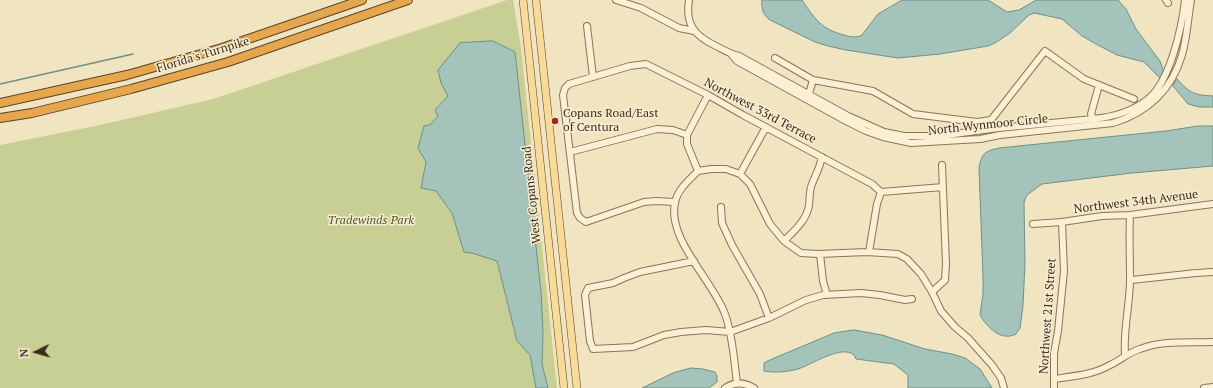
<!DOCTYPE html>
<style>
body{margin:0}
#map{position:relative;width:1213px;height:388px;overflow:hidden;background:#f1e4c1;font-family:"PT Serif",serif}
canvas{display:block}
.north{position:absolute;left:16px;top:332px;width:40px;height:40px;-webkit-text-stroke:3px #f8edd1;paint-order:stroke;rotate:265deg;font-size:11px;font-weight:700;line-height:16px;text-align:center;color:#3a2b1c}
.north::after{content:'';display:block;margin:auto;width:14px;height:18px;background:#3a2b1c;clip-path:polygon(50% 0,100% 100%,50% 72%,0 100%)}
</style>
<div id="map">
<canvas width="1213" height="388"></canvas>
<div class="north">N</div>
</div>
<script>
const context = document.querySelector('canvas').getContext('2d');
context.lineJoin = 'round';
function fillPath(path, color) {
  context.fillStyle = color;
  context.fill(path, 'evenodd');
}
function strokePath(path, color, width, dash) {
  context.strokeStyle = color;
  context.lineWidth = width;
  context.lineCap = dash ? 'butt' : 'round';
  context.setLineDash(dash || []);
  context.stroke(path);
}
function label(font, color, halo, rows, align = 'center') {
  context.font = font + ' "PT Serif",serif';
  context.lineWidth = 3;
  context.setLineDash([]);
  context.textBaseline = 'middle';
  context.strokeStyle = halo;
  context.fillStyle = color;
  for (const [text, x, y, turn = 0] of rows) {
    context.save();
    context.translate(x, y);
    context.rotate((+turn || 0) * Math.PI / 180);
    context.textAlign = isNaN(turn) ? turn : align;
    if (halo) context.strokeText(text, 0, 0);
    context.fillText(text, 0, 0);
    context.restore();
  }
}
const green = new Path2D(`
 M507,0H513L521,48L557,388H0V145L100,125L213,99Z`);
const water = new Path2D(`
 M762,0H802C815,19 821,29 844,35C850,37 856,38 862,35L878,14L902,0H988L1007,12L1019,10L1036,0H1118L1126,9L1136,29L1160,61L1164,72L1161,79L1144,62L1117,55L1096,44L1082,36L1062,19L1053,17L1034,13L1029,15L1010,33L995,43L988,46L940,54L898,58L846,50L828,46L815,42L770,20C763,15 761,8 762,0Z
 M493,41L515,52L541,292L543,331L542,364L548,388H536L530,355L517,341L497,261L472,253L464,252L452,213L436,191L421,188L426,162L418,148L424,126L430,125L438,116L435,110L448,96L441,83L438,70L460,43Z
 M1177,79C1190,93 1193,95 1213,96V107H1199L1188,104L1173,86Z
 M1198,126H1213V166L1132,173L1042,184L1027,195L1024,202L1025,264L1023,305L1020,328L1016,334C1001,342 987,327 980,315L983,294V277L979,167C982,153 985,151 999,148L1166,131Z
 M854,330L882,335L925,349L952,354L965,358L980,369L992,388H908V375L894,364L856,359L854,355C842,344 811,365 798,369C787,372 775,373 764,371V363L772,359L834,333Z
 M691,368L703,369L715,372L717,376V382L709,388H642L673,373Z`);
const stream = new Path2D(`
 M0,84L133,54`);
const minor = new Path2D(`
 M616,0L641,8L679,28L694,31
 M689,0C685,25 695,36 716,46C724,50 730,54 739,56L848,116L884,132L904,136H939L999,128L1093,119C1113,117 1132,112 1148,99C1170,82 1182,27 1185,0
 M1166,0L1168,3
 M587,26L593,77
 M731,54L737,61L846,121L866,131L883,137L911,143L980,139L1000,135L1113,123C1147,113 1172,90 1182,55C1187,38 1188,18 1191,0
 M775,58L813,80
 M708,95L687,135V144L698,171C689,180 677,190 675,203C667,239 713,281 725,314C733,336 734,361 737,383
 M808,97L813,80L873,91L913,114L977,122L991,120L1045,51L1084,79L1134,99
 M1094,121L1091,114L1099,85
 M570,152L657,129L673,130L687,135
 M698,171L711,169H726L740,174L750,184L770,224L784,241L801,253L818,254L867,252L898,254L907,259L921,274L932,292L941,311L955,327L968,338L992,365L1001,378L1004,388
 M740,174L766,127
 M675,202L656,201L644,202L586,222L580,218L577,213L563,95L565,88L569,84L630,66L646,64L708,95L743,115L872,184L881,192L943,187
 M721,207L722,223L732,245L760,294L769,318
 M1033,224L1062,222L1102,216L1130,215L1213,204
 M784,241C794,231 807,220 809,205C810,198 809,191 812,184C816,174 820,167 822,157
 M869,252L877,204L881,192
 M820,254L823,281L827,295
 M694,261L640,272L624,278L613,283L588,288L585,295L590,341L593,349L633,347L664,335L681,332L706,330L730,332L769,318L806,300L823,295L861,293L880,295L905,300L912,299
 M1130,280C1158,278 1185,273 1213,272
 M932,292L945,280L946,264L942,165
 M1125,355C1123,330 1130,305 1130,279C1130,258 1129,236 1130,215
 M1054,379C1073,376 1093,375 1110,365C1121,360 1129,352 1140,349C1164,340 1188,343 1213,342
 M725,388C734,382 744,382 754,388
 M1054,388V353L1058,331L1064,271L1062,222
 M1204,388L1213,387`);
const major = new Path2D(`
 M523,0L564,388
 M536,0L577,388`);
const highway = new Path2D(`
 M0,103L127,75L222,48L362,0
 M0,118L32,113L131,89L228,62L408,0`);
const markers = [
 [555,121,4,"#9e2523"]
];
const streetNames = [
 ["Florida's Turnpike",203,55,-17],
 ["Northwest 33rd Terrace",760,111,28],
 ["North Wynmoor Circle",988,125,-6],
 ["West Copans Road",532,195,-96],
 ["Northwest 34th Avenue",1136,202,-7],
 ["Northwest 21st Street",1048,316,-86]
];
const poiNames = [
 ["Copans Road/East",563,114],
 ["of Centura",563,128]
];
const parkNames = [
 ["Tradewinds Park",371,221]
];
fillPath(green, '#c7cf94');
fillPath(water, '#a4c3ba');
strokePath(water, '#6a9189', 1);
strokePath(stream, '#6a9189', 1.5);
strokePath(minor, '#8b7457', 8);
strokePath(major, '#59422c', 8);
strokePath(highway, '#59422c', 10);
strokePath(minor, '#fbf0d4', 6);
strokePath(major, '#f7db96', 7);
strokePath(highway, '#e6a64b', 8);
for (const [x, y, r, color] of markers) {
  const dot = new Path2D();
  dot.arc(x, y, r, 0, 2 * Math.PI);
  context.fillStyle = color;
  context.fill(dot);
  strokePath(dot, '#f8edd1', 1.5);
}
label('12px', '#3a2b1c', '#f8edd1', streetNames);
label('12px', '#3a2b1c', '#f8edd1', poiNames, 'left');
label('italic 12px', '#495822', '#f8edd1', parkNames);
</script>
